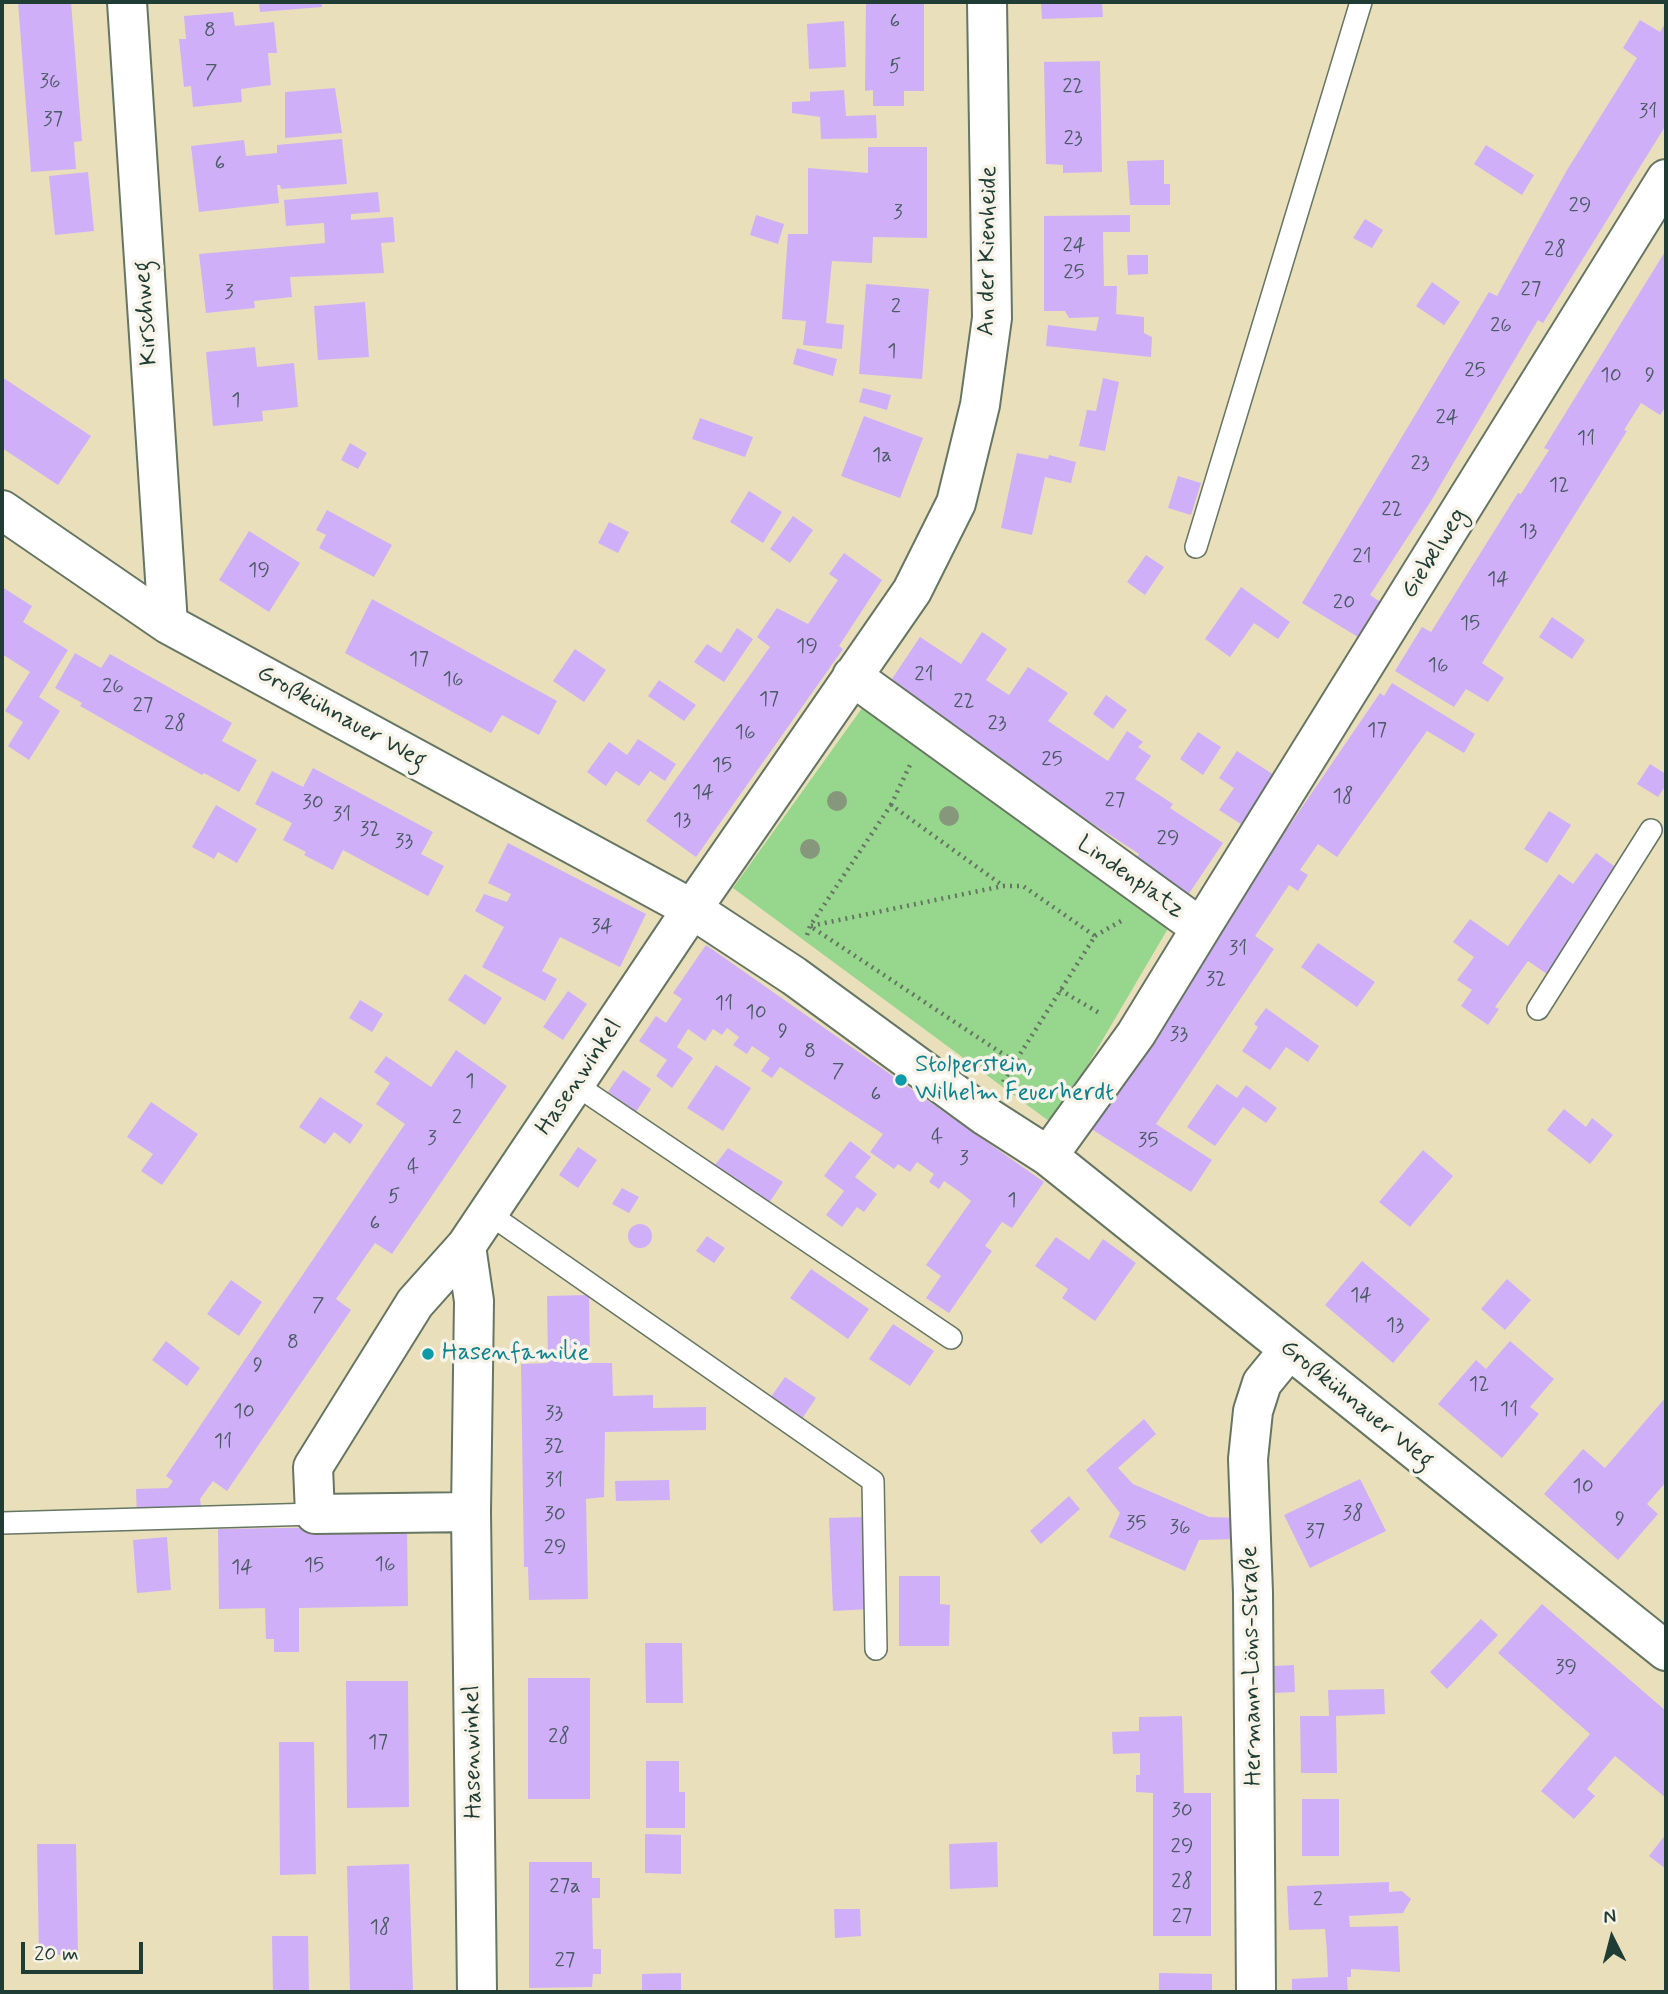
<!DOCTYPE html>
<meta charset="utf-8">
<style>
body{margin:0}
#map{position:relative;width:1668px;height:1994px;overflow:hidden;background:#e9dfbb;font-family:Mynerve,sans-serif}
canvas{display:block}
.frame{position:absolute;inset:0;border:4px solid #1f3d34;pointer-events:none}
.north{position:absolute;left:1577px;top:1903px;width:70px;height:70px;-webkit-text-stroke:5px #f7f3e8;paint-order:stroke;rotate:354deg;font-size:19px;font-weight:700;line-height:28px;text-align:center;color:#1f3d34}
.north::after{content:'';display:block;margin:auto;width:24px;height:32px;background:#1f3d34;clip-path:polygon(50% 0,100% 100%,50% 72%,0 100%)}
.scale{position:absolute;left:21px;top:1942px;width:122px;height:32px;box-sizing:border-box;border:4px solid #1f3d34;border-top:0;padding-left:9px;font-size:21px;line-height:24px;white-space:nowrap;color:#1f3d34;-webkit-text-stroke:5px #f7f3e8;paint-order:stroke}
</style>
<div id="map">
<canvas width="1668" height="1994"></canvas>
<div class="frame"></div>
<div class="north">N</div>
<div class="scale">20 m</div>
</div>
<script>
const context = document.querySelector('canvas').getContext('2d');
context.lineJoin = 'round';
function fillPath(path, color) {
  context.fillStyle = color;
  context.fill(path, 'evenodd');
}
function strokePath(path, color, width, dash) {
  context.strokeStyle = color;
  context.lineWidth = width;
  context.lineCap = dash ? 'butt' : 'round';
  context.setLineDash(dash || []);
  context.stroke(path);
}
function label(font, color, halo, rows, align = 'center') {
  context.font = font + ' Mynerve,sans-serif';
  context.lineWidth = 7;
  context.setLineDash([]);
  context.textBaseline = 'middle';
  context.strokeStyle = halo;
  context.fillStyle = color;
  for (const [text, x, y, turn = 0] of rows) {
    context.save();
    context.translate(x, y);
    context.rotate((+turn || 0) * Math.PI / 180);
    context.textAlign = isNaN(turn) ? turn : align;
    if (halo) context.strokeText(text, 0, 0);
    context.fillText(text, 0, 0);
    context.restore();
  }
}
const green = new Path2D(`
 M865,704L1173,920L1053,1124L733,888Z`);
const building = new Path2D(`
 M18,2H71L82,141L74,142L76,169L31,172Z
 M259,2H321L322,7L260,12Z
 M866,2H924V91H904V106H873V90L865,91Z
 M1041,2H1102L1103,17L1042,19Z
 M233,12L235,26L274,22L277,53H268L271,85L241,89L242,102L193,107L191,86L184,87L179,39H186L184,16Z
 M1640,20L1660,32L1666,22V125L1543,323L1538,320L1431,501L1370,595L1385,605L1363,640L1302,603L1489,292L1497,296L1567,170L1637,58L1623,48Z
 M844,21L846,67L809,69L807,24Z
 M1100,61L1102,172L1063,173V165L1046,164L1044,62Z
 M335,88L342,133L285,138V92Z
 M844,90L846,116L876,115L877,138L821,139L820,117L792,113V102L810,101V92Z
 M342,139L347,184L281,189L280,185H277L279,203L199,212L191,146L244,140L246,156L277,153V145Z
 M1486,145L1534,175L1522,195L1474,164Z
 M868,147H927V238L873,237L872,263L832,261L826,323L844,325L842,349L803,345L806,321L782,319L788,234H808V168L868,173Z
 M1164,160V184H1170V205H1130L1127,161Z
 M88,172L94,231L55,235L49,176Z
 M378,192L380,212L351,214V220L393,217L395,242L381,243L384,273L290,277L292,297L254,301L255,308L206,313L199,254L325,243L324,223L286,226L284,200Z
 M756,215L784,224L778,244L750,235Z
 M1130,215V232H1103L1104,286H1117L1116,314L1144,317V333L1152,337L1151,357L1046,346L1048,325L1096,331L1099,317L1069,318L1065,311H1044V216Z
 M1365,219L1383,230L1372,248L1353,238Z
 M1666,250V406L1660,415L1641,403L1624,430L1627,431L1482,663L1504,678L1488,702L1466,689L1454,707L1395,671L1422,627L1431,632L1518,493L1521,494L1549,450L1544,448Z
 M1127,255H1148V274L1128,275Z
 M1432,282L1460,302L1444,325L1416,306Z
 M866,284L929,289L922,379L859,374Z
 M365,302L369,357L318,360L314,306Z
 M255,347L257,367L294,363L298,407L262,411L263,421L213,426L206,352Z
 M797,348L837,359L833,376L793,364Z
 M2,377L91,436L58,485L2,448Z
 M1103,378L1119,382L1105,451L1079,446L1087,410L1096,411Z
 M863,388L891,395L887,410L859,402Z
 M864,416L923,438L900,498L841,476Z
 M700,418L753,437L745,457L692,439Z
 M350,443L367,453L358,469L341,460Z
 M1017,453L1048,459L1049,455L1076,462L1071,483L1045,477L1032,535L1001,528Z
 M1178,476L1201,483L1191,515L1168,508Z
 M749,491L782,512L763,543L730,522Z
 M327,510L392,545L374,577L319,548L326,535L316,530Z
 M793,516L813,530L790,563L770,549Z
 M609,522L629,532L618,553L598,543Z
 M249,531L300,563L269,612L219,580Z
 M844,553L882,580L839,646L843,649L696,857L646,821L770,647L757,637L777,608L808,624L838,580L829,574Z
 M1146,555L1164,567L1145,595L1127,582Z
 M2,587L32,606L23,622L68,650L39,697L60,711L29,760L8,746L23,722L5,711L30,672L2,654Z
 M1241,587L1290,622L1278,639L1254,623L1230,657L1205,639Z
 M372,599L557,701L539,735L502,715L491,733L345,653Z
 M1552,617L1585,640L1572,659L1539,637Z
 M737,628L753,639L724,682L694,662L707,644L721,653Z
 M982,632L1007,649L986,680L1009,695L1028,667L1047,679L1068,693L1048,721L1108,761L1127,731L1143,742L1138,747L1151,756L1135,779L1173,804L1170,808L1223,843L1188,895L1135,860L1139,854L886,688L920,637L961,664Z
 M575,649L606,670L584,702L553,681Z
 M75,653L101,668L110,654L232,723L222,741L257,760L239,792L204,773L202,775L80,706L82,703L55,688Z
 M659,680L696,705L684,721L648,696Z
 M1392,683L1475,734L1464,753L1427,731L1337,857L1318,844L1300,870L1308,875L1298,891L1289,885L1255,936L1274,949L1156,1124L1212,1160L1191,1192L1085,1125L1380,693L1384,696Z
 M1106,695L1127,710L1113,729L1093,714Z
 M1198,732L1221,747L1203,775L1180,759Z
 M638,739L676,764L665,781L650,771L639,786L616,771L606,786L587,772L609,742L627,755Z
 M1237,751L1274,775L1241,824L1219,810L1234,788L1219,778Z
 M1650,764L1666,774V785L1658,797L1637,784Z
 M313,768L433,832L421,854L444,866L428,896L343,850L333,870L304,855L306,852L283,840L292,823L255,804L272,771L303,787Z
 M216,805L257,829L237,863L218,852L214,859L192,847Z
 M1549,811L1571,825L1547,863L1524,849Z
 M508,843L646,914L620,967L560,937L542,971L557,979L545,1001L482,967L504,927L475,911L484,894L507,902L511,894L488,883Z
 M1596,853L1618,869L1547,974L1528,961L1495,1007L1499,1009L1488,1025L1461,1006L1472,990L1457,980L1474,957L1453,942L1470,919L1508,946L1559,874L1573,884Z
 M1318,943L1375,982L1357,1007L1301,967Z
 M706,945L1044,1182L1012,1228L1002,1222L985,1246L992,1251L949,1313L926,1298L941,1276L926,1265L971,1201L960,1192L944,1181L939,1189L929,1182L934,1174L917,1162L910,1172L898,1164L894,1169L870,1152L883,1134L780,1067L772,1078L761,1071L770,1058L752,1046L747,1054L733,1045L739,1037L727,1028L722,1035L713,1029L705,1041L688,1029L677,1047L693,1058L672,1088L656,1076L667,1060L639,1041L656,1016L666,1023L682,999L673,993Z
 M465,974L502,998L485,1025L448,1000Z
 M568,991L587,1004L563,1040L543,1027Z
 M360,1000L383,1014L372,1032L349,1018Z
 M1266,1008L1319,1046L1308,1062L1286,1047L1270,1070L1242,1051L1258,1027L1254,1024Z
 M456,1050L507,1086L429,1200L392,1254L375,1243L336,1299L351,1310L227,1491L213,1481L200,1499L202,1513L137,1515L136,1489L168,1488L173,1481L166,1476L405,1124L376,1104L390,1083L374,1072L386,1056L431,1087Z
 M716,1065L751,1088L723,1131L687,1108Z
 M623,1070L651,1089L636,1112L608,1092Z
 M1217,1084L1237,1098L1246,1085L1277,1108L1266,1123L1243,1107L1215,1146L1187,1127Z
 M320,1097L363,1125L350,1144L334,1132L325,1144L299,1127Z
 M151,1102L198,1134L162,1185L141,1171L153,1154L127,1137Z
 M1564,1109L1586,1127L1592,1118L1613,1135L1590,1164L1547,1130Z
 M850,1141L871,1157L855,1177L877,1194L864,1212L857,1207L842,1227L826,1215L844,1191L824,1176Z
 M578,1147L597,1160L578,1188L559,1175Z
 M728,1148L783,1182L769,1203L715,1165Z
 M1423,1150L1453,1176L1410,1227L1379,1202Z
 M622,1188L639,1197L629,1213L612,1204Z
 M628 1236a12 12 0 1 1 24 0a12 12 0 1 1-24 0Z
 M707,1236L725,1248L714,1263L696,1251Z
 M1056,1237L1089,1260L1103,1239L1136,1263L1095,1321L1062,1298L1068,1289L1035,1266Z
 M1362,1261L1430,1319L1393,1363L1325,1305Z
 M811,1269L869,1309L848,1339L790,1298Z
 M1507,1279L1531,1300L1505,1330L1481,1309Z
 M231,1280L262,1302L239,1336L207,1314Z
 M589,1295L590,1363H612L613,1396L653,1395V1408L706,1407V1430L605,1432L604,1497L586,1499L588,1599L529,1600L528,1567H524L521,1364L548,1363L547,1296Z
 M893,1324L934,1351L910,1386L869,1359Z
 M166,1341L200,1368L187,1386L152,1360Z
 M1510,1341L1554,1379L1530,1407L1539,1414L1502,1458L1438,1404L1476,1360L1486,1369Z
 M785,1377L816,1398L799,1423L768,1401Z
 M1666,1397V1482L1647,1504L1658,1514L1618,1560L1544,1494L1583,1449L1605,1468Z
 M1144,1419L1156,1434L1118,1468L1133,1484L1209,1517L1238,1518V1539L1199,1540L1185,1571L1109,1537L1120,1513L1086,1470Z
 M1360,1479L1386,1531L1310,1568L1284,1515Z
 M669,1480L670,1500L616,1501L615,1481Z
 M1069,1496L1080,1509L1041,1544L1030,1531Z
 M866,1517L870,1609L833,1611L829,1518Z
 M407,1526L408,1606L299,1608V1652H274V1639H266L265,1608L219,1609L218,1529Z
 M167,1537L171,1590L137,1593L133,1540Z
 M899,1576H940V1604L950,1605L949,1646H899Z
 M1542,1604L1666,1711V1798L1615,1756L1587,1789L1595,1796L1574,1819L1541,1791L1590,1734L1498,1653Z
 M1481,1619L1498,1635L1447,1689L1430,1672Z
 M645,1643H682L683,1703H646Z
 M1294,1665L1295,1692L1275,1693L1274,1666Z
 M528,1678H590V1799H528Z
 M346,1681H408L409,1807L347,1808Z
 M1384,1689L1385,1714L1336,1716L1337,1773H1301L1300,1716H1329L1328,1690Z
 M1182,1716L1184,1793H1211V1936H1153V1793L1136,1792V1775H1140V1753L1113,1754L1112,1732L1139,1731V1717Z
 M279,1742H314L316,1874L280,1875Z
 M646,1761H679V1792H685V1828H646Z
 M1302,1799H1339V1856H1302Z
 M645,1834L681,1835V1874L645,1873Z
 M1666,1834V1869L1649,1856Z
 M997,1842L998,1887L950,1889L949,1844Z
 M37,1844H76L78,1955H39Z
 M529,1862H592V1878H600V1898H592L593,1949H601V1974H593L592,1987L529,1988Z
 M409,1864L413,1992H350L347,1866Z
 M1389,1882V1892L1402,1891L1411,1899L1403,1913L1349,1916L1350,1927L1398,1926L1400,1972L1351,1969V1977H1347L1348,1992H1292V1979L1328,1977L1327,1952L1325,1929L1289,1930L1287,1886Z
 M834,1909H860L861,1936L835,1938Z
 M272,1936H308L309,1992H273Z
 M681,1973V1992H642V1974Z
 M1159,1973L1212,1974V1992H1159Z`);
const path = new Path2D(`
 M891,805L910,765
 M1003,886H1023L1095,936L1015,1062L810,926Z
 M807,935L810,926L891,805L1002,885
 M1095,936L1121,921
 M1060,990L1101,1014
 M1003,1082L1015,1062`);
const service = new Path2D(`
 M1196,547L1361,2
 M1538,1009L1651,830
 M576,1085L951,1338
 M488,1213L873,1481L876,1649
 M2,1523L315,1514`);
const minor = new Path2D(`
 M127,2L168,624
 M2,510L168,624L692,909L794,976L984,1115L1048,1156L1666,1651
 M852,676L1201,928L1136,1034L1048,1156
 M1201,928L1666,179
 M466,1246L415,1303L313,1467L315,1514L471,1512
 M477,1992L471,1512L474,1301L466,1246L692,909L912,591L956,503L980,405L992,318L987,2
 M1256,1992L1253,1593L1248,1459L1253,1411L1262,1383L1288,1351`);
const trees = [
 [837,801],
 [949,816],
 [810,849]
];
const markers = [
 [901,1080,7,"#0f9aa8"],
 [428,1354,7,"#0f9aa8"]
];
const numberNames = [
 ["6",895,23],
 ["8",210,32],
 ["5",895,68],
 ["7",211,74],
 ["36",50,83],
 ["22",1073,88],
 ["31",1648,113],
 ["37",53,121],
 ["23",1073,140],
 ["6",220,165],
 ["29",1580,207],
 ["3",898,214],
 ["24",1074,247],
 ["28",1555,251],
 ["25",1074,274],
 ["27",1531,291],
 ["3",229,294],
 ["2",896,308],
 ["26",1501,327],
 ["1",892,353],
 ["25",1475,372],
 ["10",1611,377],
 ["9",1650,377],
 ["1",236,402],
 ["24",1447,419],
 ["11",1586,440],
 ["1a",882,457],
 ["23",1420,465],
 ["12",1559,487],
 ["22",1392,511],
 ["13",1528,533],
 ["21",1362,558],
 ["19",259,572],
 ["14",1498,581],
 ["20",1344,604],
 ["15",1470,625],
 ["19",807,648],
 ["17",419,661],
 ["16",1438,667],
 ["21",924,676],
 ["16",453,681],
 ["26",113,688],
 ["17",769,701],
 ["22",964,703],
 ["27",143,707],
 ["28",175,725],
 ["23",997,725],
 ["17",1377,732],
 ["16",745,734],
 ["25",1052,761],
 ["15",722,767],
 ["14",703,794],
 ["18",1343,798],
 ["27",1115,802],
 ["30",313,804],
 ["31",342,816],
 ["13",682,822],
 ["32",370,831],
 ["29",1168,840],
 ["33",404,843],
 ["34",602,928],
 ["31",1238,950],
 ["32",1216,981],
 ["11",724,1005],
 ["10",756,1014],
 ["9",783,1033],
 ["33",1179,1036],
 ["8",810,1053],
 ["7",838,1073],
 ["1",470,1083],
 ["6",876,1096],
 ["2",457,1119],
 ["4",937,1139],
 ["3",432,1140],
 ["35",1148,1142],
 ["3",964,1160],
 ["4",413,1169],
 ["5",394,1198],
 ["1",1012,1202],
 ["6",375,1225],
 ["14",1361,1297],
 ["7",318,1307],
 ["13",1395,1327],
 ["8",293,1344],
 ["9",258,1367],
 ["12",1479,1386],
 ["11",1509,1411],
 ["10",244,1413],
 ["33",554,1415],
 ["11",223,1443],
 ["32",554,1448],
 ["31",554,1482],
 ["10",1583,1488],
 ["38",1353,1515],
 ["30",555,1516],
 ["9",1620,1521],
 ["35",1136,1525],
 ["36",1180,1529],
 ["37",1315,1533],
 ["29",555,1549],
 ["16",385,1566],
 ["15",314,1567],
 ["14",242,1569],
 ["39",1566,1669],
 ["28",559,1738],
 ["17",378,1744],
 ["30",1182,1812],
 ["29",1182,1848],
 ["28",1182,1883],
 ["27a",565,1888],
 ["2",1318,1901],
 ["27",1182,1918],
 ["18",380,1929],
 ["27",565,1962]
];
const streetNames = [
 ["An der Kienheide",989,251,-89],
 ["Kirschweg",147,313,-94],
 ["Giebelweg",1435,554,-58],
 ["Großkühnauer Weg",341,718,29],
 ["Lindenplatz",1130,878,35],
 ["Hasenwinkel",580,1078,-56],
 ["Großkühnauer Weg",1356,1405,39],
 ["Hermann-Löns-Straße",1253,1666,-91],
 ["Hasenwinkel",474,1752,-91]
];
const cultureNames = [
 ["Stolperstein,",915,1066],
 ["Wilhelm Feuerherdt",915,1094],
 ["Hasenfamilie",442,1354]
];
fillPath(green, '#96d68d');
fillPath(building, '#cfb0f8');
strokePath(service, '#667663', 24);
strokePath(minor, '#667663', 42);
strokePath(path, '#667663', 4.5, [2, 5]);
strokePath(service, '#fff', 21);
strokePath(minor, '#fff', 38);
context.fillStyle = '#87977b';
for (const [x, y] of trees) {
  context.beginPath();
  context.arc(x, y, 10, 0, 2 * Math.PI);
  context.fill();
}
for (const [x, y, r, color] of markers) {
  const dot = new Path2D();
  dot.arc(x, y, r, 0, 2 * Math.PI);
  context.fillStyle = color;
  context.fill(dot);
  strokePath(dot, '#f7f3e8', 2.5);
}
label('21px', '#4b5a65', null, numberNames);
label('24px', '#1f3d34', '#f7f3e8', streetNames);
label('24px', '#0d838f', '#f7f3e8', cultureNames, 'left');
</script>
